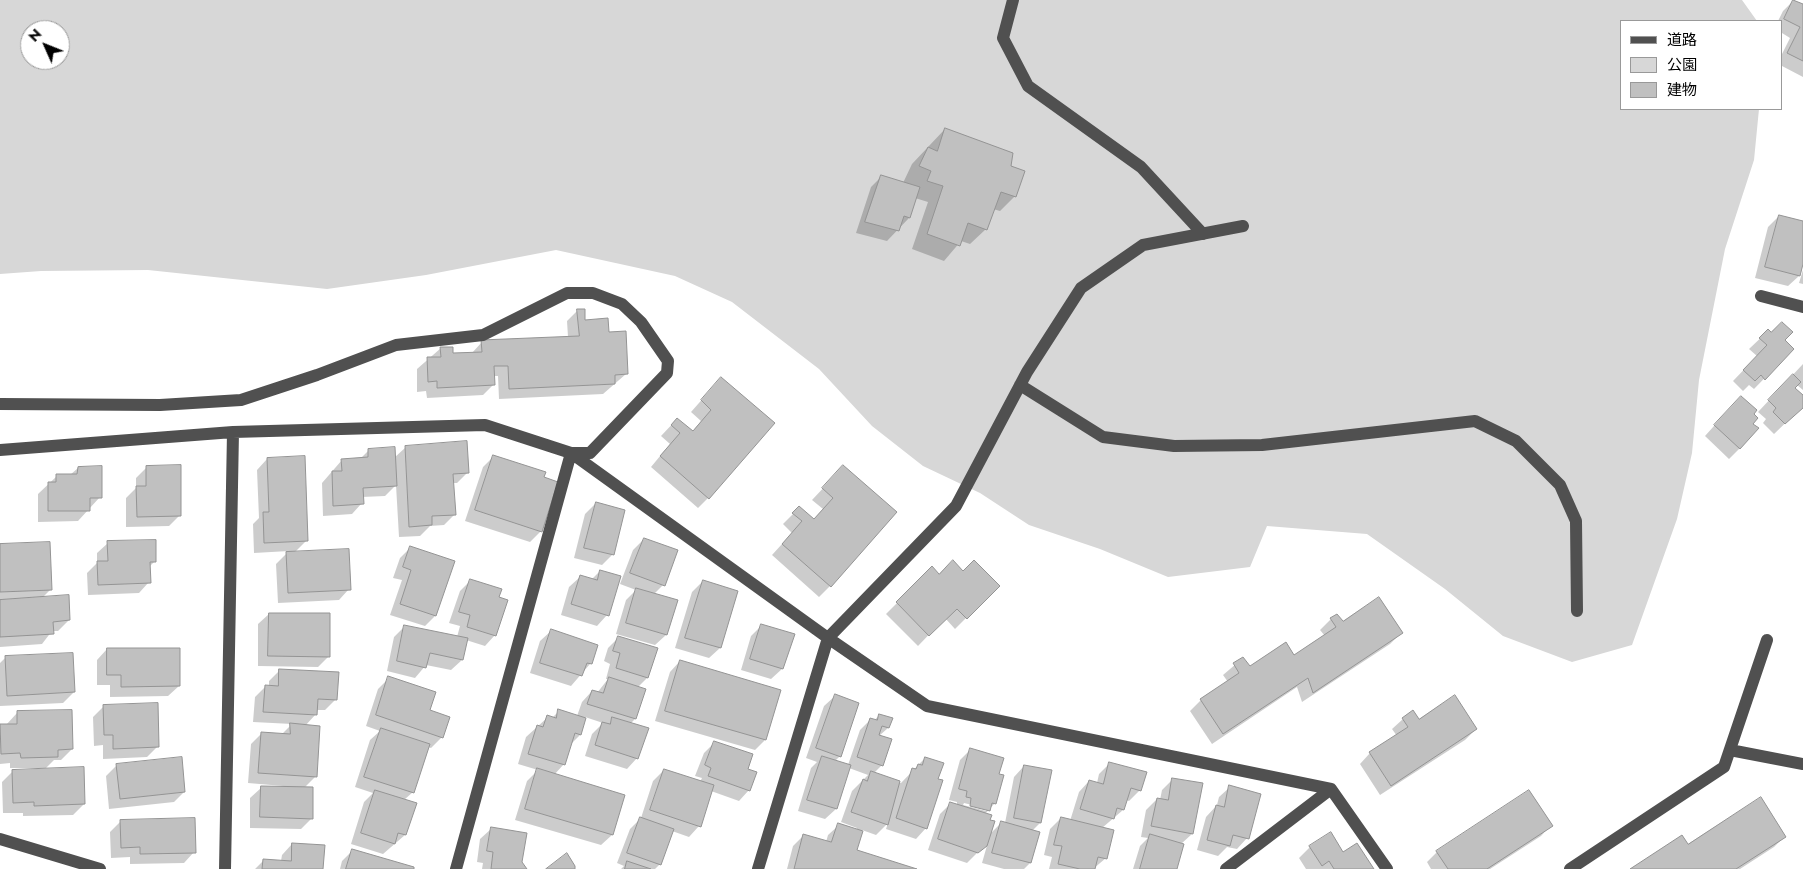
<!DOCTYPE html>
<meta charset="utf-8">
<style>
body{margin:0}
#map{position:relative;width:1803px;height:869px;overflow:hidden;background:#fff;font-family:Jost,"Noto Sans JP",sans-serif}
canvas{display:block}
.legend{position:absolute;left:1620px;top:20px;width:162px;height:90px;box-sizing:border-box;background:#fff;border:1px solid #999;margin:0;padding:6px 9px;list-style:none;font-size:15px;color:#000}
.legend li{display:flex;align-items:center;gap:10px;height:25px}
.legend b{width:25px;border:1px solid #999}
.north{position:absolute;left:20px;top:20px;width:50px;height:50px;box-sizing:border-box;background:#fff;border:1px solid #999;border-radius:50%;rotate:314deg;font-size:14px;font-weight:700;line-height:20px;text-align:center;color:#000}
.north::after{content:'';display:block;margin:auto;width:18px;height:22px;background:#000;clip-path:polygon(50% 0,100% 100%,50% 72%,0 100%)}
</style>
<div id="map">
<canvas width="1803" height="869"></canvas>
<ul class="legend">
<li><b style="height:6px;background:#505050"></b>道路</li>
<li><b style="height:14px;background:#d7d7d7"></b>公園</li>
<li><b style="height:14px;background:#c0c0c0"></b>建物</li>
</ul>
<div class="north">N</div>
</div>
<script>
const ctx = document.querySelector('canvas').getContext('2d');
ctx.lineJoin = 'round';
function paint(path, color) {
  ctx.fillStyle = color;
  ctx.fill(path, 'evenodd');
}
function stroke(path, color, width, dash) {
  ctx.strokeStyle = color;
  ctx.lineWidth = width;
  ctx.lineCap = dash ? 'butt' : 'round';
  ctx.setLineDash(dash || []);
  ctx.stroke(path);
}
paint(new Path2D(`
 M0 0H1742L1757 21H1622V109H1759L1754 160 1725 249 1699 380 1692 453 1677 519 1632 645 1572 662 1503 636 1445 589 1367 534 1267 526 1250 567 1168 577 1100 549 1029 525 980 493 923 466 872 426 819 369 732 302 675 276 556 250 426 275 327 289 148 270 41 271 0 274ZM30 30H60V60H30Z`), '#d7d7d7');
paint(new Path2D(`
 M1793 1 1803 6V77L1782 66V54L1790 38 1782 33V21H1778L1783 11Z
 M945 129 1010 167 1015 196 1000 211 993 209 986 229 970 244 961 241 944 261 912 249 928 202 915 198 909 218 887 241 856 233 871 187 882 176 903 183 912 164Z
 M1779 216 1803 223V259L1799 276 1788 286 1755 278 1768 227Z
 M1803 270V284L1799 283Z
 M578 310 584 321 608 333 626 374 603 394 499 399 498 376H494V384L483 395 427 398 426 391 417 392V369L441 348 452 355 471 354 482 342 568 337 567 321Z
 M1768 331 1793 349 1754 389 1749 385 1743 391 1733 381 1757 356 1749 349Z
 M1803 364V390L1797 385 1794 388 1803 397V406L1774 434 1763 423 1766 419 1758 412Z
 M721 378 708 498 698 508 651 467 670 444 661 436 677 419 692 432 701 421 691 412Z
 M1730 408 1752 414 1751 424 1740 448 1729 459 1705 436Z
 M406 447 468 472 457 483H453L455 514 444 525 430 526 420 536 399 537 396 485 385 496 362 497V503L352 514 323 516 322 483 342 460 360 459 369 450 394 458Z
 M494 456 541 531 530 542 465 521 483 467Z
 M267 459 307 540 294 553 349 589 339 600 278 603 276 564 289 551 254 553 253 524 259 518 257 470Z
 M147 467 180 515 169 526 126 527V498L136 488V478Z
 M843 467 830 586 819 597 772 555 792 533 783 524 799 508 813 520 823 509 812 500Z
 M78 468 100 497 78 521 38 522V494L57 476 70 475Z
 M596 503 624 511 612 555 602 565 574 558 585 514Z
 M644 539 663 585 654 594 676 601 666 635 655 645 616 634 626 600 636 590 620 584 633 550Z
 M108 543 155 561 149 567V582L139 593 88 595 87 573 97 563V553Z
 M0 545 51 589 41 599 69 620 58 631H52L42 644 0 647Z
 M410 548 435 616 425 626 390 615 402 580 393 578 400 558Z
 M932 568 939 576 963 572 998 586 955 629 945 618 918 646 886 614Z
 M600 571 607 615 597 626 561 615 569 587 580 577 591 580Z
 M471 580 498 598 495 635 485 646 466 640 462 660 451 670 426 665 415 678 387 671 394 637 405 626 457 637 460 626 449 623 460 591Z
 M703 581 720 648 709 658 675 648 692 592Z
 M269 614 329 656 318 667 258 666V624Z
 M1331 619 1343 623 1401 633 1390 644 1302 702 1297 687 1212 744 1190 711 1201 700 1228 682 1223 675 1243 658 1249 668 1294 657 1325 636 1320 630Z
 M762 625 782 669 771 679 741 670 751 636Z
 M551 631 597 646 590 664 571 686 530 673 540 641Z
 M619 637 647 678 637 688 635 719 630 724 637 758 627 769 585 756 592 734 603 723 585 717 580 735 571 744 564 764 554 775 623 796 612 835 601 845 515 820 527 781 538 770 518 764 526 737 548 717 552 718 559 711 577 716 582 702 592 691 597 693 608 679H606L610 664 604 661 608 648Z
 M107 649 179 686 168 696 110 697V685H97V660Z
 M6 657 74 692 63 703 0 706V663Z
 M680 661 765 740 755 750 655 721 670 672Z
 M280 670 336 699 325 710H316V714L305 726 315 777 304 788 312 818 301 829 250 828V798L261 788H283V786L248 783 251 744 262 733 281 735 292 724 253 722 255 697 266 686 269 687V681Z
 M389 678 428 711 442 737 431 748 428 747 413 792 404 800 405 835 383 854 351 844 364 802 373 793 355 787 370 740 380 731 366 726 378 689Z
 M835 696 840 756 835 761 848 765 860 730 871 719 874 721 879 715 891 719 888 728 879 736 882 765 874 773 901 783 925 758 937 780 926 828 916 839 886 829 888 823 876 835 862 830 856 851 913 869H787L793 846 804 835 826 842 828 835 839 825 856 830 857 828 841 822 852 791 868 775 849 768 836 809 825 819 798 811 811 768 817 762 806 758 824 706Z
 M104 706 158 746 147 757 103 759V745L94 746 93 717Z
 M17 713 72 749 61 760H54L46 768H10V763L0 764V726L6 725Z
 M1403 719 1476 729 1465 740 1380 795 1360 764 1370 753 1397 736 1392 729Z
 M715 742 747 770 749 790 739 801 711 791 699 826 689 837 672 831 660 864 655 869H621L624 866 617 863 630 829 641 818 653 781 664 770 700 782 702 778 695 776 704 753Z
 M970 750 998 775 995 803 985 814 989 835 1002 822 1005 823 1014 777 1024 766 1050 771 1040 823 1032 831 1030 863 1024 869H1004L982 863 988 842 967 863 928 850 940 814 951 803 957 805V802L949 800 960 760ZM964 803 988 809 986 811 963 805Z
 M1110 763 1140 790 1129 801 1126 800 1123 810 1102 828 1106 858 1093 869H1049L1052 857 1044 855 1050 829 1061 818 1070 821 1079 792 1089 781 1097 783 1099 774Z
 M117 765 184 792 174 802 109 809 106 776Z
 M13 771 84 804 73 815 23 816V813H3L2 782Z
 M1173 779 1192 834 1181 844 1175 869H1133L1140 846 1148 838 1141 837 1146 810 1157 799 1160 800 1162 790Z
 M1230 787 1247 838 1237 849 1227 847 1218 856 1197 850 1206 817 1217 805 1219 797Z
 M120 822 194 852 184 863 130 864V857L111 858 110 832Z
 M1551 825 1541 836 1490 869H1431L1427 862 1437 852Z
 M491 829 521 862 525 869H482L483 863 477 862 480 839Z
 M1330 834 1343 854 1372 869H1306L1299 858 1310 847Z
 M1785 836 1774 847 1740 869H1633Z
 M292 844 322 869H255L264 860 281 861 282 855Z
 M353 850 413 869H340L342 861Z`), '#0003');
const building = new Path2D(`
 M1793 0 1803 4V61L1787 53 1800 27 1784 19Z
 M945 128 1013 153 1011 166 1025 171 1016 197 1001 192 987 230 968 223 960 246 927 234 943 186 927 181 931 171 919 166 928 147 937 151Z
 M881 175 920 187 910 218 904 216 899 231 865 222Z
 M1779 215 1803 221V264L1800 276 1765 267Z
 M577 309H585V320L608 318 609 332 626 331 628 374 615 375V384L509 389 508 366H494L495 385 437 388V381L428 382 427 357H441L440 347H453V353L482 352 481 340 579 336Z
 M1782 322 1793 332 1785 340 1794 349 1765 380 1761 375 1755 381 1743 370 1767 345 1759 338 1768 329 1771 332Z
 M1793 374 1801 382 1795 388 1803 395V408L1785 424 1773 412 1776 408 1768 400Z
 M721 377 775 423 709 499 660 456 680 433 671 425 677 418 693 431 711 410 701 400Z
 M1741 396 1757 410 1754 414 1758 418 1753 424 1759 428 1740 449 1714 425Z
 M467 441 469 473 453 474 456 515 432 516V525L409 527 405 446Z
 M395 447 397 486 363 488 364 504 333 506 332 471H342L341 459 368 457V449Z
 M493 455 546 472 544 477 558 482 542 532 475 510Z
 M305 456 308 541 264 543 263 512H269L267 458Z
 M181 465V516L137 517 136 486H146V466Z
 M843 465 897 512 831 587 782 544 802 521 792 513 799 506 814 519 833 498 822 488Z
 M102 466V498H90V511H48V482H56V474H77L78 467Z
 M596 502 625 510 614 555 584 548Z
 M644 538 678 550 665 586 630 573Z
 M156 540V562H150L151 583 98 585 97 561H108L107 541Z
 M50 542 52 590 0 592V544Z
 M410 546 455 561 436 616 400 604 411 570 403 567Z
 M349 549 351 590 288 593 286 552Z
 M953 560 963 571 974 560 1000 586 967 619 957 609 929 636 896 602 932 566 939 574Z
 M600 570 621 576 609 616 571 604 580 575 597 580Z
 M470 579 502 589 499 597 508 600 496 636 467 627 470 615 459 612Z
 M703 580 738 591 721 648 685 638Z
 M636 588 678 600 667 635 626 623Z
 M69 595 70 620 53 622 54 634 0 637V600Z
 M1379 597 1403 633 1313 693 1308 678 1223 734 1200 699 1239 673 1233 663 1243 657 1250 666 1286 642 1294 655 1336 627 1330 618 1337 614 1343 621Z
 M269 613H330V657L268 656Z
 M761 624 795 634 783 669 750 659Z
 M404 625 468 638 463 660 430 653 426 668 397 661Z
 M551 629 598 645 592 664 587 663 582 676 540 663Z
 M618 636 658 648 648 678 616 668 620 653 613 651Z
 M107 648H180V686L121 687V675H107Z
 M73 653 75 692 7 696 5 656Z
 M680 660 781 690 766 740 665 711Z
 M279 669 339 672 337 700 318 699 317 715 263 712 265 685 278 686Z
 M388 676 436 692 430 710 450 717 443 738 376 715Z
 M609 677 646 689 636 719 587 704 592 690 603 693Z
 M835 694 859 703 841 757 816 748Z
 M1455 695 1477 729 1391 786 1369 752 1408 727 1402 718 1413 710 1419 719Z
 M158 703 159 747 113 749V735H104L103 705Z
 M558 709 586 718 581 735 575 733 565 765 528 754 537 725 543 727 547 715 556 718Z
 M72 710 73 749 58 750V757L21 758 20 753 1 754 0 724H17V711Z
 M879 714 893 718 889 728 882 726 879 735 892 739 883 766 857 757 870 718 877 720Z
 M612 717 649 728 638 759 595 745 602 722 610 724Z
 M290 723 320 726 317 777 258 773 261 732 290 734Z
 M381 728 430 744 414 793 364 777Z
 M714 741 753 754 748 769 757 772 750 791 708 776 711 768 705 765Z
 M970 748 1004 758 999 774 1004 775 996 804 992 803 990 811 970 806 971 798 966 797 967 791 959 789Z
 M822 756 851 765 837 809 807 800Z
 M182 757 185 792 120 799 116 764Z
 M925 757 944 763 938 779 943 780 927 829 896 818 912 768 916 769 918 764 922 765Z
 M1109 762 1147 772 1141 791 1131 788 1124 810 1117 808 1114 819 1080 809 1089 780 1103 784Z
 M1024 765 1052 770 1041 823 1014 818Z
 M84 767 85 804 34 806V802L13 803 12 770Z
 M537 768 625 795 613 835 525 809Z
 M664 769 714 785 701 827 650 810Z
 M871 771 900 781 888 825 851 812 863 779 867 781Z
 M1172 778 1203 783 1193 834 1151 826 1157 798 1168 800Z
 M1229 785 1261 794 1249 839 1233 835 1230 846 1207 840 1216 805 1224 807Z
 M261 786 313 787V819L260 817Z
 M375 790 417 803 406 835 398 833 395 844 361 833Z
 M1529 790 1553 826 1487 869H1448L1436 851Z
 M1761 797 1786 837 1736 869H1630L1682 835 1688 844Z
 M950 802 992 815 990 820 995 821 987 846 978 853 938 839Z
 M640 817 674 829 661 865 627 853Z
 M1061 817 1114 830 1107 859 1098 857 1095 869H1080L1058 864 1062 846 1054 845Z
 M195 818 196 853 140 854V847L121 848 120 820Z
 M1001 821 1040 832 1031 863 992 853Z
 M838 823 863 831 857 850 917 869H794L803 834 831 842Z
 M491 827 527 833 522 862 527 869H491L493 852 487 851Z
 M1331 832 1343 852 1357 843 1374 869H1334L1329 861 1322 866 1309 846Z
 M1150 834 1184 844 1177 869H1140Z
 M292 843 325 845 323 869H262L263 859 291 861Z
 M352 849 414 867V869H346Z
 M567 853 575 866V869H546Z
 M627 861 651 869H625Z`);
paint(building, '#c0c0c0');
stroke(building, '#949494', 1);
stroke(new Path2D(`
 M1013 0 1003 38 1028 86 1141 167 1203 234
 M1761 296 1803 307
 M1020 385 1103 437 1174 446 1262 445 1475 421 1516 441 1560 485 1576 521 1577 611
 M0 404 160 405 241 400 317 375 396 345 483 335 567 293H593L622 304 641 322 668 361 667 373 590 453H571L485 425 233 432 0 450
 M1730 750 1803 764
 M0 839 100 869
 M225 869 233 432
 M456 869 571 453 828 638 956 506 1027 372 1081 288 1143 245 1243 226
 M758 869 828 638 927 706 1331 789 1387 869
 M1226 869 1331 789
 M1570 869 1724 767 1767 640`), '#505050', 12);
</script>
